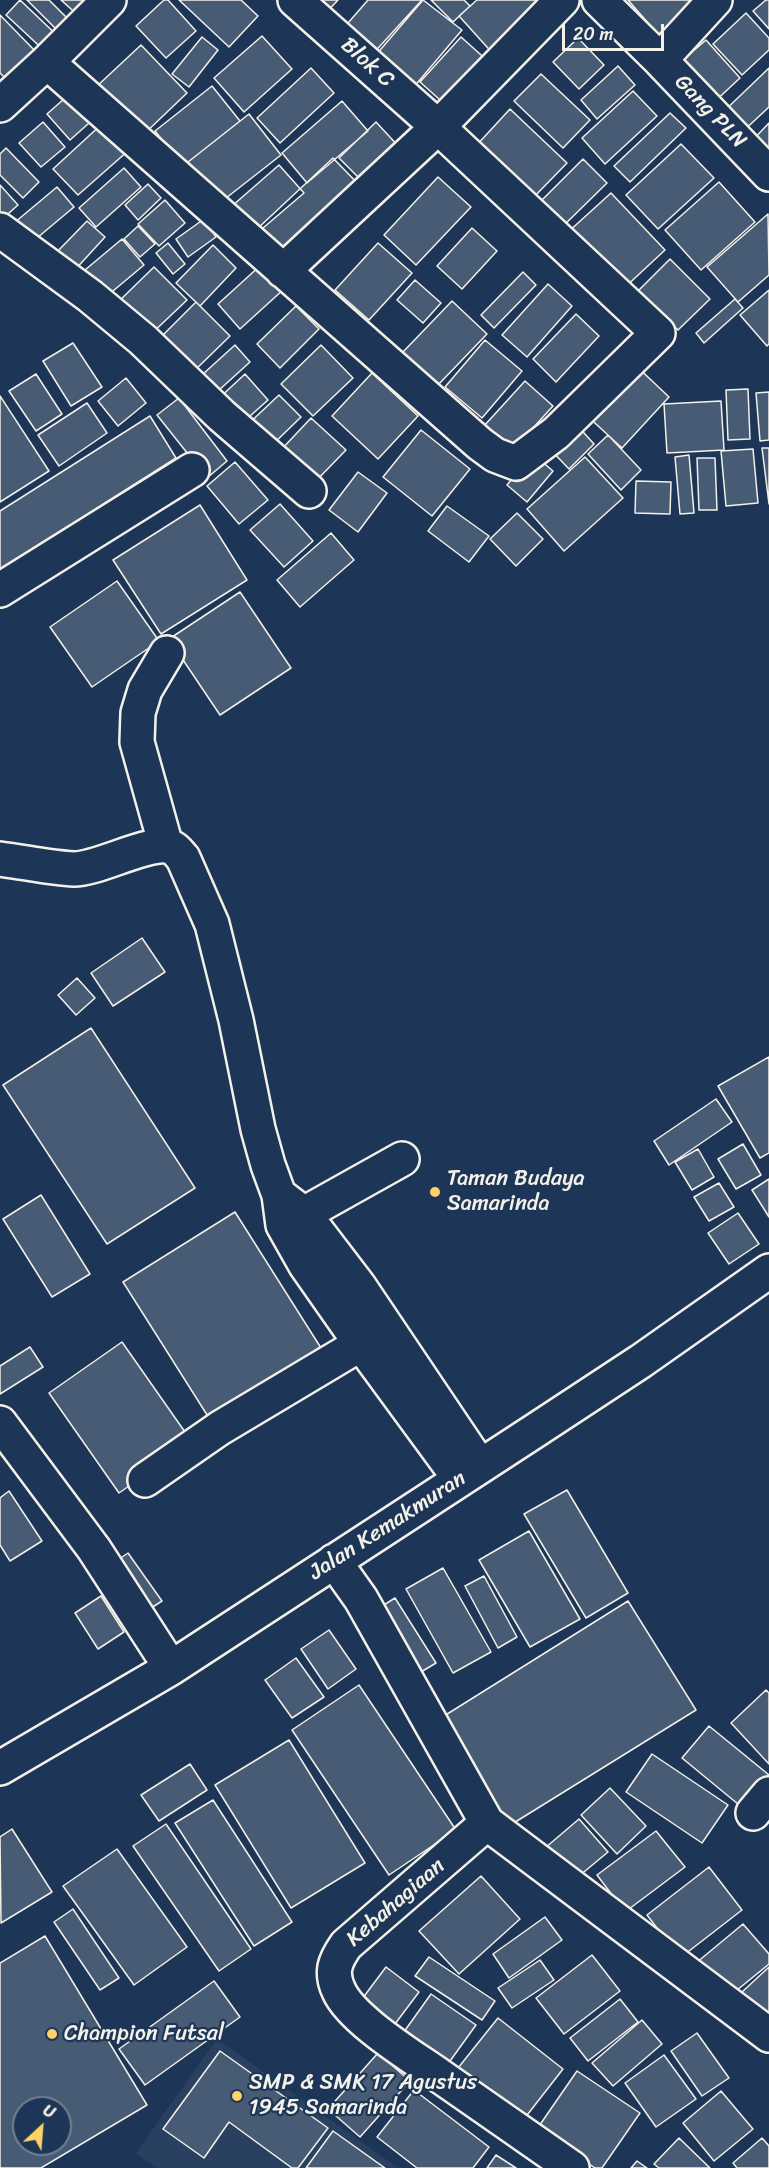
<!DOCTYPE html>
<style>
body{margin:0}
#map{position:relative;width:769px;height:2168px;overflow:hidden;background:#1d3557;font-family:Sriracha,sans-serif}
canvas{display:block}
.north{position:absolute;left:12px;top:2096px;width:60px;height:60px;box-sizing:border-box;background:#1d3557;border:2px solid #738091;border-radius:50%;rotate:26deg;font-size:16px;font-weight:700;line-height:24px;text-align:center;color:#f4f1e8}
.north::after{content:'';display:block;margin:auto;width:21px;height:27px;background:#ffd166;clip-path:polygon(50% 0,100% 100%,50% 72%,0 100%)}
.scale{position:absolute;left:562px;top:24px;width:102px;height:27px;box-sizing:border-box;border:3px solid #f4f1e8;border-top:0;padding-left:8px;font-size:18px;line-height:21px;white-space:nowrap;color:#f4f1e8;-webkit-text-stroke:4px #1d3557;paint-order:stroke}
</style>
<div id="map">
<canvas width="769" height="2168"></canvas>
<div class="north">U</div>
<div class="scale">20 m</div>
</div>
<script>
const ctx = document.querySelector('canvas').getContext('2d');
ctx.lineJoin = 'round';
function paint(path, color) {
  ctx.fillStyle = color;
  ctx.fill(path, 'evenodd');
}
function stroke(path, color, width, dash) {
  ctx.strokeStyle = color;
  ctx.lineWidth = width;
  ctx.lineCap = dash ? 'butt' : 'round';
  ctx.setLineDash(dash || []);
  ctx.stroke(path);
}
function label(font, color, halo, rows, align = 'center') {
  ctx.font = font + ' Sriracha,sans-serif';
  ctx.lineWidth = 4.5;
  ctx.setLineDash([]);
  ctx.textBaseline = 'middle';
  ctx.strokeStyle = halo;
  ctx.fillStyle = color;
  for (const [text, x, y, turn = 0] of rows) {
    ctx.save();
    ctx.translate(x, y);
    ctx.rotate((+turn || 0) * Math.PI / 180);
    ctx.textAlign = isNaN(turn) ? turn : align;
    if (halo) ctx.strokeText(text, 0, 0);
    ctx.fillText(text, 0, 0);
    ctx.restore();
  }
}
paint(new Path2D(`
 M217 2039 398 2168H157L136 2153Z`), '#2a4060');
const building = new Path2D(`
 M20 0 63 41 50 56 6 15Z
 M27 0H49L78 29 67 40Z
 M61 0H96L80 17Z
 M164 0H168L196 31 166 58 136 26Z
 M179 0H241L258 16 229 47Z
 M299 0H338L320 19Z
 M368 0H422L370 57 341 31Z
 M423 0 462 30 413 88 375 56Z
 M431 0H464L470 6 453 22Z
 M477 0H544L496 57 459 16Z
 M628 0H704L662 39Z
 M766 0H769V29L753 11Z
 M746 13 769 38V50L742 75 713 44Z
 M0 15 39 55 10 83 0 73Z
 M262 36 292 69 244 112 214 78Z
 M202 37 218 50 189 87 172 74Z
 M461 37 490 63 449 108 420 82Z
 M578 38 604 65 579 89 553 62Z
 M706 40 740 78 711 105 676 66Z
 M141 45 187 93 142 136 96 87Z
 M618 66 635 85 597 119 581 100Z
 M311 68 334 93 280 143 257 118Z
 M769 68V107L738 136 719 116Z
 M541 74 590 120 563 148 514 101Z
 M212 86 240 121 183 166 155 131Z
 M74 90 97 116 70 140 47 114Z
 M633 91 657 116 605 164 582 138Z
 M342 101 368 131 307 183 282 153Z
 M510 109 567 163 530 201 474 148Z
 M670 113 686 128 630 182 614 166Z
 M249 114 281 155 221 202 188 162Z
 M43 122 65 147 41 167 19 143Z
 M104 122 129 150 78 195 53 169Z
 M376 122 401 149 365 184 339 158Z
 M769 123V168L747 146Z
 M681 144 714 178 658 229 626 195Z
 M6 148 39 182 23 198 0 175V154Z
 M333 158 363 189 286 261 256 230Z
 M583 159 607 183 555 234 532 210Z
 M279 165 304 193 256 234 232 206Z
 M124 168 141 187 96 227 79 208Z
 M438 177 471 207 416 265 384 235Z
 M719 182 755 222 701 270 665 230Z
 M148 184 161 198 138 220 125 205Z
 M0 185 18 205 0 221Z
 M57 187 74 207 31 243 14 223Z
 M611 193 665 250 621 291 567 233Z
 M165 200 185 223 159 246 138 224Z
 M768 214 769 275 738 302 707 267Z
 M204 219 216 237 188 257 176 239Z
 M87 221 105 237 73 272 54 255Z
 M138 226 155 244 140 257 124 239Z
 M472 228 497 251 462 289 437 266Z
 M122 239 144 265 101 301 79 275Z
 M168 243 185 264 173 274 156 253Z
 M378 243 412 273 369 320 335 290Z
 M213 245 236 268 200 306 176 283Z
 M670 259 710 299 678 330 638 291Z
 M262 264 284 289 240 329 218 304Z
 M154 267 187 300 148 337 116 304Z
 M523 272 536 285 494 328 481 315Z
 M415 280 441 303 423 323 397 300Z
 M548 284 572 306 527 357 502 335Z
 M769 290V344L767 346 740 315Z
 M735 299 743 308 704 343 696 333Z
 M452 301 487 334 437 386 402 353Z
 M196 302 230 336 191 374 158 340Z
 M296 306 319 329 280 368 257 344Z
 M576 314 599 336 556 382 533 359Z
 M485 340 522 371 482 418 445 387Z
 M73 343 102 387 71 406 43 361Z
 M235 345 250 362 218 391 203 374Z
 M321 345 353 378 313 416 281 384Z
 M631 361 669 397 622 448 583 412Z
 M372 373 418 416 378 459 332 416Z
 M36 374 62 414 36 431 9 391Z
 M245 374 268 400 240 425 217 400Z
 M126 378 146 403 118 426 98 401Z
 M525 381 553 406 511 452 483 427Z
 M748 389 750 439 728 440 726 390Z
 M769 392V440L760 441 756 393Z
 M279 395 301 417 266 451 244 428Z
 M0 396 49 471 0 502Z
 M179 398 227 461 207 478 157 415Z
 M721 401 724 450 667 453 664 404Z
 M87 403 107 433 59 466 38 435Z
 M150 416 176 458 0 570V511Z
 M311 418 346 450 313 484 279 452Z
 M575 423 594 444 569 469 549 448Z
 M421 430 470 469 432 516 383 477Z
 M608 435 641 470 621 490 588 454Z
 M762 448H769V504Z
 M753 449 758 503 726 506 721 451Z
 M533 454 553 471 527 502 507 485Z
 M689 455 694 513 680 514 675 457Z
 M585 457 623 498 564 551 527 509Z
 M697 458H715L717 510H699Z
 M235 462 268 500 239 524 207 486Z
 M358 472 387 493 358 532 329 510Z
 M636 481 671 482 670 514 635 513Z
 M280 504 313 541 284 567 250 530Z
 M200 505 247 580 161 634 113 560Z
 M447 506 489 536 469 562 428 531Z
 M517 513 543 539 516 566 490 539Z
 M331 533 354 560 300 607 277 580Z
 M117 581 159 641 92 687 50 627Z
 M240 592 291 668 220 715 169 639Z
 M142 938 165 972 113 1006 91 973Z
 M77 978 95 998 76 1015 58 995Z
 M91 1028 195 1188 107 1244 3 1085Z
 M769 1057V1153L760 1158 718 1086Z
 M716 1099 732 1122 669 1165 654 1141Z
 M743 1144 761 1175 736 1189 718 1159Z
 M698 1149 714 1177 692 1190 675 1162Z
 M769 1179V1217L752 1190Z
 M719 1183 734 1207 709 1221 694 1197Z
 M41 1195 90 1274 52 1297 3 1219Z
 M235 1212 321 1348 209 1418 123 1282Z
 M738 1213 759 1244 729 1264 708 1233Z
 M122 1342 192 1442 119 1493 49 1393Z
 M30 1347 43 1367 0 1394V1366Z
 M567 1490 628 1593 586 1618 524 1514Z
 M9 1491 42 1541 10 1561 0 1545V1498Z
 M529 1531 580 1619 530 1647 479 1560Z
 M128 1553 162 1601 142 1614 109 1566Z
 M443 1568 491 1652 453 1673 406 1589Z
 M484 1576 517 1637 498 1648 465 1586Z
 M101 1596 124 1632 98 1649 75 1613Z
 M395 1598 436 1663 411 1678 371 1613Z
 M628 1601 696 1710 504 1829 436 1721Z
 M329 1630 356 1669 328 1689 301 1649Z
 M296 1658 324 1697 292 1718 265 1680Z
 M359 1685 456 1830 389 1875 292 1730Z
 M766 1690 769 1693V1764L731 1723Z
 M709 1726 769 1775V1779L744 1809 682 1758Z
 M289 1740 365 1863 291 1908 215 1785Z
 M652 1754 728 1805 702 1843 626 1792Z
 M190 1764 207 1790 159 1821 141 1795Z
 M610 1788 646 1826 617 1854 581 1815Z
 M213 1800 292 1922 254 1946 175 1823Z
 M579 1819 608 1852 573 1881 545 1848Z
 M166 1824 251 1949 219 1971 133 1846Z
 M12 1829 52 1892 1 1923 0 1837Z
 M656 1831 685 1867 625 1912 597 1875Z
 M117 1849 187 1947 134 1985 63 1886Z
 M709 1867 742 1910 680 1958 647 1915Z
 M481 1876 520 1919 459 1974 419 1931Z
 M73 1909 119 1978 100 1990 54 1922Z
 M545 1917 562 1940 509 1978 493 1954Z
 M743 1924 769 1954V1964L726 1999 696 1963Z
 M45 1936 147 2105 41 2168H0V1963ZM24 2108H60V2144H24Z
 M592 1955 620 1991 564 2034 536 1998Z
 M429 1957 495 2001 482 2020 415 1976Z
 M540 1960 554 1980 512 2008 498 1988Z
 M386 1967 419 1992 389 2032 356 2007Z
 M769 1967V2021L742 1992Z
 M214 1981 240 2017 145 2085 119 2049Z
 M431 1994 476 2025 445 2068 401 2036Z
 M620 1999 638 2022 588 2061 570 2038Z
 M498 2018 563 2069 524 2119 458 2068Z
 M642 2020 662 2044 613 2086 592 2063Z
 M697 2033 729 2078 702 2096 671 2051Z
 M220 2051 328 2128 298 2168H292L229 2122 204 2158 163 2129Z
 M378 2053 410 2081 360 2137 328 2109Z
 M664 2055 696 2099 656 2127 625 2083Z
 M577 2071 640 2113 602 2168H595L537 2129Z
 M414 2090 489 2147 473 2168H417L377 2137Z
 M721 2091 753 2129 714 2161 683 2123Z
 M333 2131 385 2168H306Z
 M679 2138 710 2168H659L654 2164Z
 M762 2138 769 2146V2168H737L733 2163Z
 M496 2155 516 2168H487Z
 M637 2161 647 2168H631Z`);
paint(building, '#485b74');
stroke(building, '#f4f1e8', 1.5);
const minor = new Path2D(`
 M599 0 660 60 769 174
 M660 60 715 0
 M47 62 480 444 495 455 516 463 556 433 658 333 438 127 295 0
 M0 105 47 62 109 0
 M0 230 90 296 143 340 222 416 309 491
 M283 271 438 127 562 0
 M0 590 192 470
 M166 846 137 742 138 713 145 690 167 653
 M0 859C24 862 50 868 74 869 100 869 153 838 173 848 177 850 180 855 183 858L212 924 236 1020 258 1129 268 1165 279 1195 283 1225 305 1264 361 1344 460 1479
 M279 1195 304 1214 359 1286 480 1466
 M284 1225 402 1159
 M0 1423 94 1549 171 1668
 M145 1480 220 1428 379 1333
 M334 1561 361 1599 487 1823 769 2035
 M0 1768 171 1668 536 1430 641 1361 769 1271
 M753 1813 769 1794
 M487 1823 346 1945C335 1961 330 1972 339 1991 352 2020 413 2057 440 2076 484 2107 528 2137 572 2168`);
stroke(minor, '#f4f1e8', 38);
stroke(minor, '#1d3557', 33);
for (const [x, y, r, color] of [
 [435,1192,6,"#ffd166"],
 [52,2034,6,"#ffd166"],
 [237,2096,6,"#ffd166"]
]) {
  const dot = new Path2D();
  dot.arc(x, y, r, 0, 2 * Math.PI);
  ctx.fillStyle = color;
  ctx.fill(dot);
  stroke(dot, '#1d3557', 2);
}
label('22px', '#f4f1e8', '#1d3557', [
 ["Blok C",367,63,42],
 ["Gang PLN",710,112,46],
 ["Jalan Kemakmuran",388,1526,-33],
 ["Kebahagiaan",396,1903,-41]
]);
label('22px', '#f4f1e8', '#1d3557', [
 ["Taman Budaya",447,1179],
 ["Samarinda",447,1204],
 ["Champion Futsal",64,2034],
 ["SMP & SMK 17 Agustus",249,2083],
 ["1945 Samarinda",249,2108]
], 'left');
</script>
